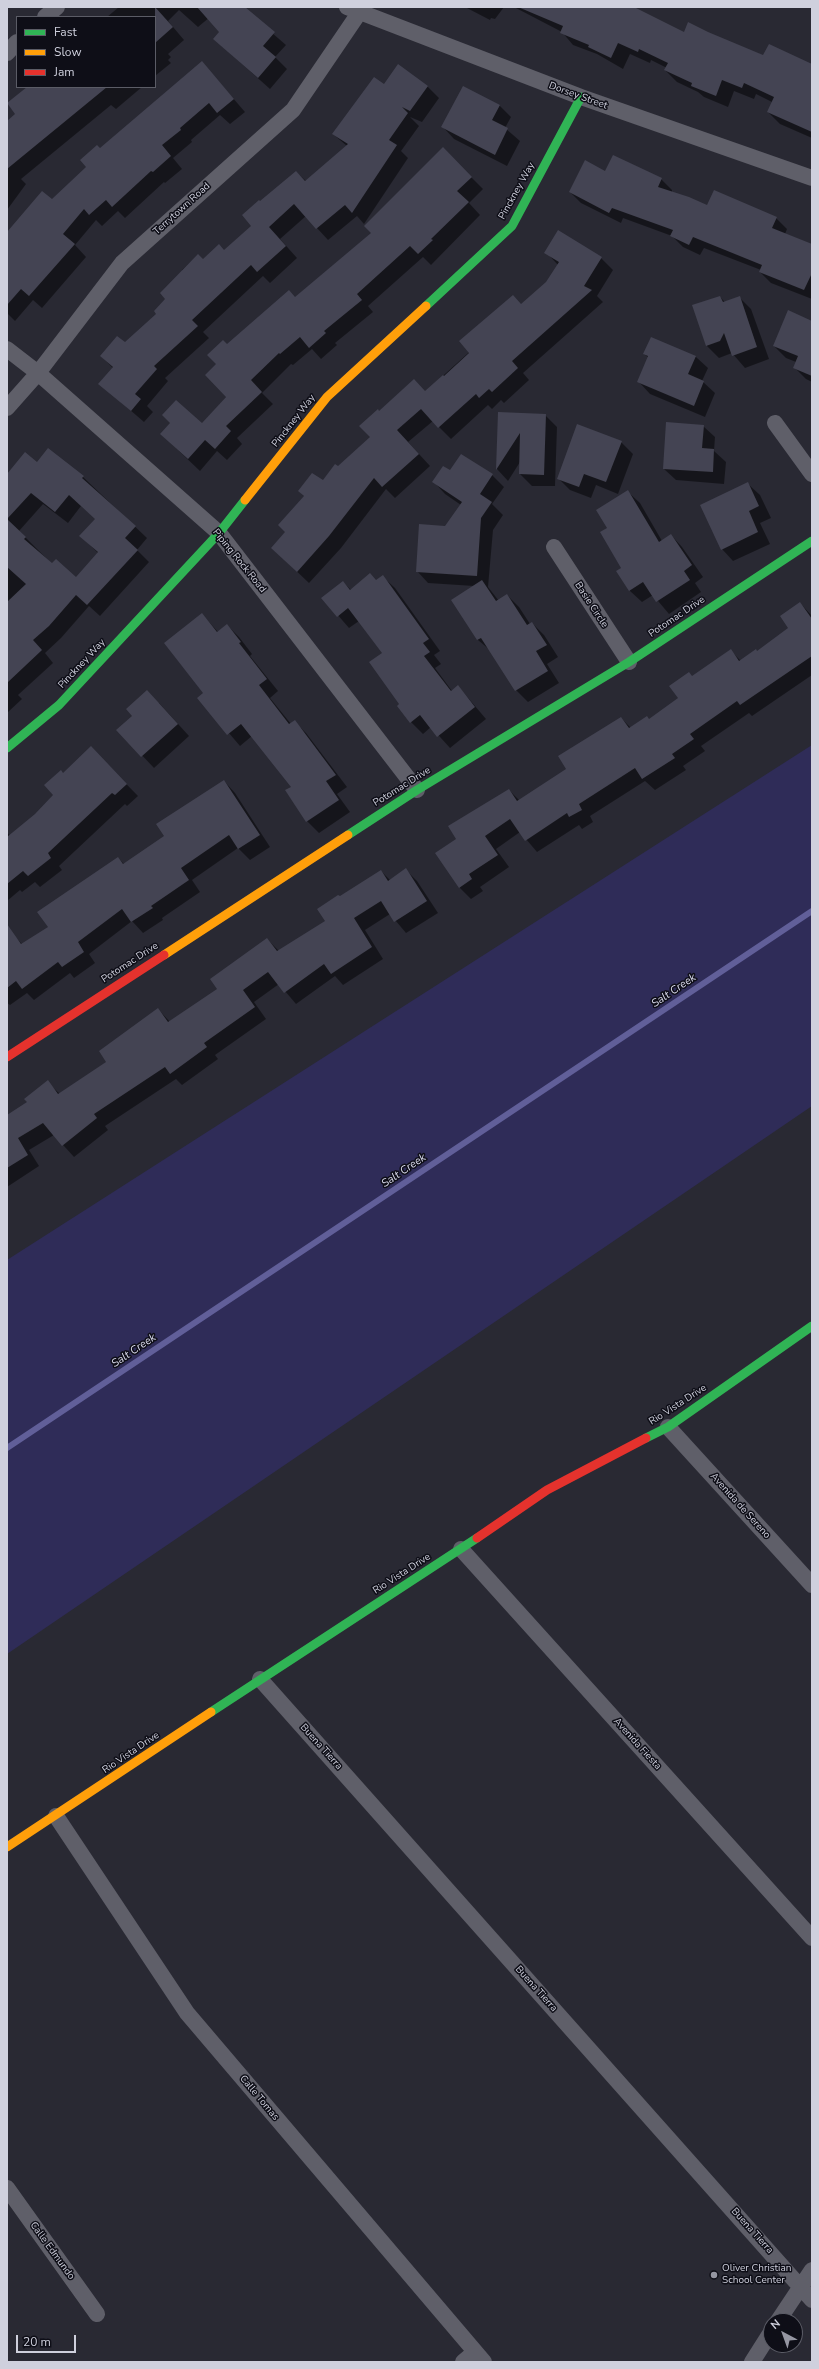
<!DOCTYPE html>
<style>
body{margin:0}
#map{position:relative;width:819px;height:2369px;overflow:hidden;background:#292933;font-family:"Nunito Sans",sans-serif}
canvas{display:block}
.frame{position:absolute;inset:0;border:8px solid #cfd0dd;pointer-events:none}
.legend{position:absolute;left:16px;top:16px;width:140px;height:72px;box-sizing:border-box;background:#0e0e17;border:1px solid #5b5c66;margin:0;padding:5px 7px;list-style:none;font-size:12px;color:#cfd0dd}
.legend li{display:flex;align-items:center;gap:8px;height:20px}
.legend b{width:20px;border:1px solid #5b5c66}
.north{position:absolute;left:763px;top:2313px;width:40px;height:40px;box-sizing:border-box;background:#0e0e17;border:1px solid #5b5c66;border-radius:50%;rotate:319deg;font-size:11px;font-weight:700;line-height:16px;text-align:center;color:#cfd0dd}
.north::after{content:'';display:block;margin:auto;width:14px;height:18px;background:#9596a2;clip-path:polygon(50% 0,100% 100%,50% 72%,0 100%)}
.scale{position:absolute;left:16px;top:2335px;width:60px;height:18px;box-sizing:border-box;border:2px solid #cfd0dd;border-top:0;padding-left:5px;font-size:12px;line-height:14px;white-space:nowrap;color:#cfd0dd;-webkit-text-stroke:3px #0e0e17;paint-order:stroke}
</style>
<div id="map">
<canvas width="819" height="2369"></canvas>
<div class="frame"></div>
<ul class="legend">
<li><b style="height:5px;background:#30b455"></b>Fast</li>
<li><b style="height:5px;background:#ff9f0a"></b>Slow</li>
<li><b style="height:5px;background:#e5322d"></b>Jam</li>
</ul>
<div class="north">N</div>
<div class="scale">20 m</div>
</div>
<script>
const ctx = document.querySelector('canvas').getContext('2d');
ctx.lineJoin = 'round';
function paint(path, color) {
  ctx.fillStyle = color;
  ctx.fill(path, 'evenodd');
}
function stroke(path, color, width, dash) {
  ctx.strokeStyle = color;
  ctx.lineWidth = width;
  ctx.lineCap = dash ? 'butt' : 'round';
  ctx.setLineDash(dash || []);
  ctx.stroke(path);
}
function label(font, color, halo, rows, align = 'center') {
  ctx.font = font + ' "Nunito Sans",sans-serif';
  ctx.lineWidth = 3;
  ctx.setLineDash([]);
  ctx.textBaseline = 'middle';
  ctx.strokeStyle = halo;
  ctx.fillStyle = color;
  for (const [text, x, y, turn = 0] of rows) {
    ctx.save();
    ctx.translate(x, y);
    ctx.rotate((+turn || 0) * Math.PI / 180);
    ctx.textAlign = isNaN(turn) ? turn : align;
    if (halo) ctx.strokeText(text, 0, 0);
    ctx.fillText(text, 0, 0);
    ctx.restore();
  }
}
paint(new Path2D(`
 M812 745V1106L7 1654V1260Z`), '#2f2c58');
paint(new Path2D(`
 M119 7H213L216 12 198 27 179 10 168 21 184 40 168 54 171 57 168 60 171 63 155 76V17H107Z
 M242 7 286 45 275 57 287 69 270 89 214 39Z
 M465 7H504L495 19 491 18 490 20Z
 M514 7H631L684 33H708L764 56 812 70V138L780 124 768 112 772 102 756 94 754 99 734 91 728 107 704 97 698 92 677 82 665 70 667 68 651 60 650 63 630 54 623 69 597 54 573 45 562 32Z
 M213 75 245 112 230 124 220 115 191 140 192 142 173 158 182 169 165 183 164 182 125 218 118 211 102 226 96 220 75 245 86 257 42 308 33 300 15 321 7 313V248L52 200 88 167 101 150Z
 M384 85 427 86 439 98 422 122 410 117 419 126 401 151 408 158 364 224 357 216 328 240 306 216 280 239 297 258 270 283 263 276 203 332 209 338 165 378 168 381 147 406 153 412 144 422 100 384 113 368 101 356 125 344 158 314 184 272 182 270 198 255 203 260 224 252 253 226 260 202 296 172 306 181 347 146 333 134Z
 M28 87H142L116 109 111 105 21 179 26 184 7 210V122L16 114 8 104Z
 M499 105 511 117 505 128 520 141 507 166 454 139 443 127Z
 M443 149 483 189 469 203 480 215 431 265 423 257 368 306 373 312 335 343 337 345 321 359 312 349 293 365 291 364 262 393 273 404 237 438 242 444 227 460 217 451 200 471 161 434 202 424 227 396 217 364 227 345 295 298 372 233Z
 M606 172 661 179 672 190V192L708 207 776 218 787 229 785 234 812 245V299L771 283 760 272 761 270 704 248 700 255 683 247 672 236 623 218 621 223 581 203 570 192Z
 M558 232 601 258 613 270 597 296 603 302 523 373 529 380 504 403 501 400 492 409 488 405 451 439 433 421 408 442 430 466 395 498 386 489 341 548 309 583 272 548 286 532 305 497 299 491 323 482 371 437 379 412 425 392 547 282 558 265 546 252Z
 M720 297 725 302 739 297 751 309 769 359 745 368 732 353 719 358 707 346 693 306Z
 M812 322V382L806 379 794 367 796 362 786 358 774 346Z
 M651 338 696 357 708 368 702 381 715 393 705 417 650 394 639 382 649 358 644 354Z
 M499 413 545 415 557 427 555 486H532L520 474V462L508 481 497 469Z
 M703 426 715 437 714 451 726 462 724 484 676 480 664 469Z
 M621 442 633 454 618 494 596 485 591 498 570 490 558 478Z
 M38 463 83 477 147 538 137 550 149 562 100 616 89 606 61 638 45 653 53 663 18 695 22 699 7 713V480ZM43 504 68 523 81 506 96 519 81 536 98 553 76 578 52 564 19 531Z
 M450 472 492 475 504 487 492 504 503 515 493 530 488 587 499 601 507 595 519 607 530 624 532 623 544 635 558 657 547 664 559 683 528 702 516 690 491 651 478 640 452 600 474 586 428 583 417 571 461 505 445 494 434 482Z
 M748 484 760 495 771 518 760 523 770 544 733 561 722 549Z
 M628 492 640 503 662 541 671 535 682 547 703 577 695 583 701 592 669 614 653 595 642 602 630 591 617 571 622 568 609 528Z
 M383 577 395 588 440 651 434 655 441 664 435 668 452 691 458 686 486 719 450 748 431 727 423 734 411 722 400 704 384 653 359 621 349 628 323 598 343 582 351 590 377 581Z
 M800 603 812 616V675L752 716 749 713 701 746 705 751 683 766 686 770 655 790 645 781 590 816 593 822 582 829 579 825 537 852 520 832 496 849 509 867 480 887 483 891 471 899 459 887 458 839 449 826 509 790 520 801 568 770 621 718 631 728 649 720 679 699 693 677 730 650 741 661 757 652 790 629Z
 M202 614 218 632 227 625 239 637 252 654 250 656 278 691 270 698 291 724 294 721 306 733 347 787 337 794 350 812 319 833 307 821 286 791 292 787 252 736 240 746 199 698 205 693Z
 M159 703 189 736 154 768 118 730Z
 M91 748 138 796 127 806 125 804 59 866 62 870 40 887 35 882 22 892 20 890 7 901V832L10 836 36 815 55 795 63 774Z
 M224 781 235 793 270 847 250 860 238 848 192 880 200 892 162 918 163 920 143 933 132 921 89 954 95 963 74 978 70 973 34 1000 27 993 10 1005 7 1003V944L16 938 23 945 49 927 118 858 124 864 166 837Z
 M406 870 417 881 438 913 406 933 390 914 365 930 383 959 343 985 335 976 296 1004 279 984 254 1002 266 1019 215 1055 218 1059 182 1085 176 1079 105 1126 108 1130 74 1157 54 1135 29 1150 39 1166 7 1187V1117L29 1103 47 1082 60 1094 107 1062 158 1009 170 1022 218 990 267 939 279 951 327 922 340 897 381 871 390 880Z`), '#0007');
stroke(new Path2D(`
 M7 1448 812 911`), '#615f99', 6);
paint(new Path2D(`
 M155 7 173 27 155 43Z
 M197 7H245L275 32 263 46 276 57 258 78 213 39 219 32Z
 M518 7H634L684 32 688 22 708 32 763 55 769 44 812 64V132L767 112 774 97 744 83 742 88 722 80 716 96 691 86 692 83 664 70 668 63 639 49 638 52 618 43 611 58 588 47 589 45 560 33 563 26Z
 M202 61 234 99 217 113 209 103 180 128 181 130 162 145 171 156 153 172 151 171 112 207 106 200 89 215 84 209 63 234 75 244 29 296 21 289 7 305V232L42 191 52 199 86 167 80 160 97 145 100 148Z
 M398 64 428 86 410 111 402 107 408 113 389 140 397 145 352 213 345 205 316 229 294 204 269 227 286 246 257 272 251 265 192 320 198 326 154 366 157 369 135 394 141 399 131 411 98 384 113 367 100 356 117 336 125 342 156 314 154 311 165 299 160 293 198 254 203 259 219 244 224 250 251 226 242 215 259 200 260 201 296 171 305 181 348 144 332 134 374 77 384 84Z
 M463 86 500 105 492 120 508 128 495 155 441 127Z
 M27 87H107L7 169V121L15 114 7 103Z
 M443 147 472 177 457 191 469 202 431 239 433 240 418 254 410 246 357 294 362 300 324 331 326 333 309 348 300 337 280 354 279 353 251 380 262 392 226 426 231 431 215 449 205 440 188 459 160 434 170 423 162 415 176 400 202 423 226 397 205 375 216 364 207 355 223 340 227 344 289 290 295 297 371 233 364 226Z
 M613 155 662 178 658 187 689 197 707 205 714 190 777 217 772 228 812 244V273L804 290 759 272 762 265 693 237 689 245 670 236 673 230 612 208 609 213 569 192 585 160 605 171Z
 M558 230 602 257 584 286 592 290 512 361 518 368 492 392 489 389 479 398 476 394 438 428 421 409 397 430 419 454 382 487 374 478 329 536 297 572 271 548 285 532 278 525 304 496 298 491 312 473 323 480 335 464 338 466 370 437 359 426 378 409 379 411 414 379 425 391 443 375 444 376 469 353 459 341 513 295 521 304 546 282 559 262 544 253Z
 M720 296 723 302 740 296 757 347 732 356 724 333 720 341 706 346 692 305Z
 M788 310 812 321V376L793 368 798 356 773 346Z
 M651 337 696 356 688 374 704 381 694 406 637 382 648 356 643 354Z
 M498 412 546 414 544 475 519 474 520 433 496 470Z
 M666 422 704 425 702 448 714 449 713 472 663 469Z
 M577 424 622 441 606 482 584 474 579 487 557 479Z
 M48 448 84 476 82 478 136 526 125 538 138 550 87 605 76 595 49 626 33 640 42 650 7 683V602L26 584 7 567V474L25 452 37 462ZM31 493 55 512 69 495 95 519 79 536 98 552 76 577 56 559 52 563 24 539 26 537 7 519Z
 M461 454 493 474 480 494 492 502 481 518 477 576 416 572 419 524 445 526 462 502 432 482 443 466 450 470Z
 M748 482 759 506 749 511 758 532 721 550 700 505Z
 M628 490 659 542 671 534 692 565 684 571 690 580 656 602 643 582 629 591 616 571 621 568 600 532 607 528 596 510Z
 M370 573 376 580 383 575 429 639 423 643 430 652 424 656 451 691 458 685 475 707 437 737 420 715 410 723 397 706 399 704 369 662 382 653 348 608 337 617 321 598 343 581 350 590Z
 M482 580 496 601 507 594 527 625 532 622 547 645 536 651 548 671 515 691 481 638 477 640 451 600Z
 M800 602 812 619V656L740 705 737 701 690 734 694 739 672 754 675 758 642 779 635 768 579 804 582 810 569 817 567 813 525 841 510 819 485 836 498 855 469 874 472 879 459 888 435 853 456 839 448 826 509 789 517 801 566 769 558 756 621 717 629 728 647 716 649 719 678 698 669 686 689 672 692 676 731 649 739 661 756 649 757 651 788 628 780 616Z
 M202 613 217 632 227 624 241 642 239 643 267 679 259 685 289 724 295 720 336 775 326 781 339 800 306 822 285 790 291 787 241 724 227 735 197 698 203 693 164 643Z
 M147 690 178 724 141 757 116 730 132 716 126 709Z
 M91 746 127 784 115 795 112 793 48 853 51 858 28 876 23 871 7 884V837L35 814 53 795 44 785 61 770 63 773Z
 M224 780 260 835 238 849 229 835 181 868 189 880 151 906 153 908 131 922 122 909 78 942 84 952 62 967 58 962 22 989 16 981 7 988V924L21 944 48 927 37 912 118 857 123 864 164 836 156 824Z
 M406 868 427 901 394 922 381 901 354 918 372 947 331 974 324 964 284 993 268 972 243 990 255 1007 204 1043 207 1047 170 1074 165 1067 94 1114 97 1118 62 1146 43 1123 18 1138 28 1155 7 1168V1115L27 1102 24 1099 48 1080 58 1094 106 1062 99 1051 158 1008 168 1022 217 989 210 979 267 938 277 951 325 921 317 909 338 895 340 896 381 870 388 881Z`), '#444453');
stroke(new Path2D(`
 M347 7 581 97 812 178
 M45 17 57 7
 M7 53 17 42
 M7 349 38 373 219 533 417 790
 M7 408 38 373 122 263 293 110 359 13
 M775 423 812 474
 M554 547 629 662
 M668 1427 812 1585
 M461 1549 812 1938
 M260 1679 812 2300
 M56 1816 187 2013 484 2362
 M7 2188 97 2314
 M778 2321 812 2270
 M463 2362 475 2352
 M752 2362 771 2332`), '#5f5f69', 16);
stroke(new Path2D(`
 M426 306 512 226 581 97
 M7 748 59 705 219 533 245 500
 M348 835 417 790 629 662 812 541
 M646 1438 668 1427 812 1326
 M211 1712 477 1538`), '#30b455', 9);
stroke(new Path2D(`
 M245 500 327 397 426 306
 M164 955 348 835
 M7 1847 211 1712`), '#ff9f0a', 9);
stroke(new Path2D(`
 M7 1057 164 955
 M477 1538 547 1490 646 1438`), '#e5322d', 9);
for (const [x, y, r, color] of [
 [714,2275,4,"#9596a2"]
]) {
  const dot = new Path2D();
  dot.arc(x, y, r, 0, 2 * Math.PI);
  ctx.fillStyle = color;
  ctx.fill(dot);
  stroke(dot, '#0e0e17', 1.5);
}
label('10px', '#cfd0dd', '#0e0e17', [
 ["Dorsey Street",578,96,20],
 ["Pinckney Way",517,191,-61],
 ["Terrytown Road",182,209,-42],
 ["Pinckney Way",294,421,-52],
 ["Piping Rock Road",239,561,51],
 ["Basie Circle",591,605,57],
 ["Potomac Drive",677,617,-34],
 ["Pinckney Way",82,664,-47],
 ["Potomac Drive",402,787,-32],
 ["Potomac Drive",130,963,-33],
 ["Rio Vista Drive",678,1405,-33],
 ["Avenida de Sereno",740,1506,48],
 ["Rio Vista Drive",402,1574,-33],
 ["Avenida Fiesta",637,1744,48],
 ["Buena Tierra",321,1747,48],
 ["Rio Vista Drive",131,1753,-34],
 ["Buena Tierra",536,1989,48],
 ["Calle Tomas",259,2098,50],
 ["Buena Tierra",752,2231,48],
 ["Calle Edmundo",52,2251,54]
]);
label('10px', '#cfd0dd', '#0e0e17', [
 ["Oliver Christian",722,2269],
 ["School Center",722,2281]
], 'left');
label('italic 11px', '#ddddf0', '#0e0e17', [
 ["Salt Creek",674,991,-34],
 ["Salt Creek",404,1171,-34],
 ["Salt Creek",134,1351,-34]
]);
</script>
